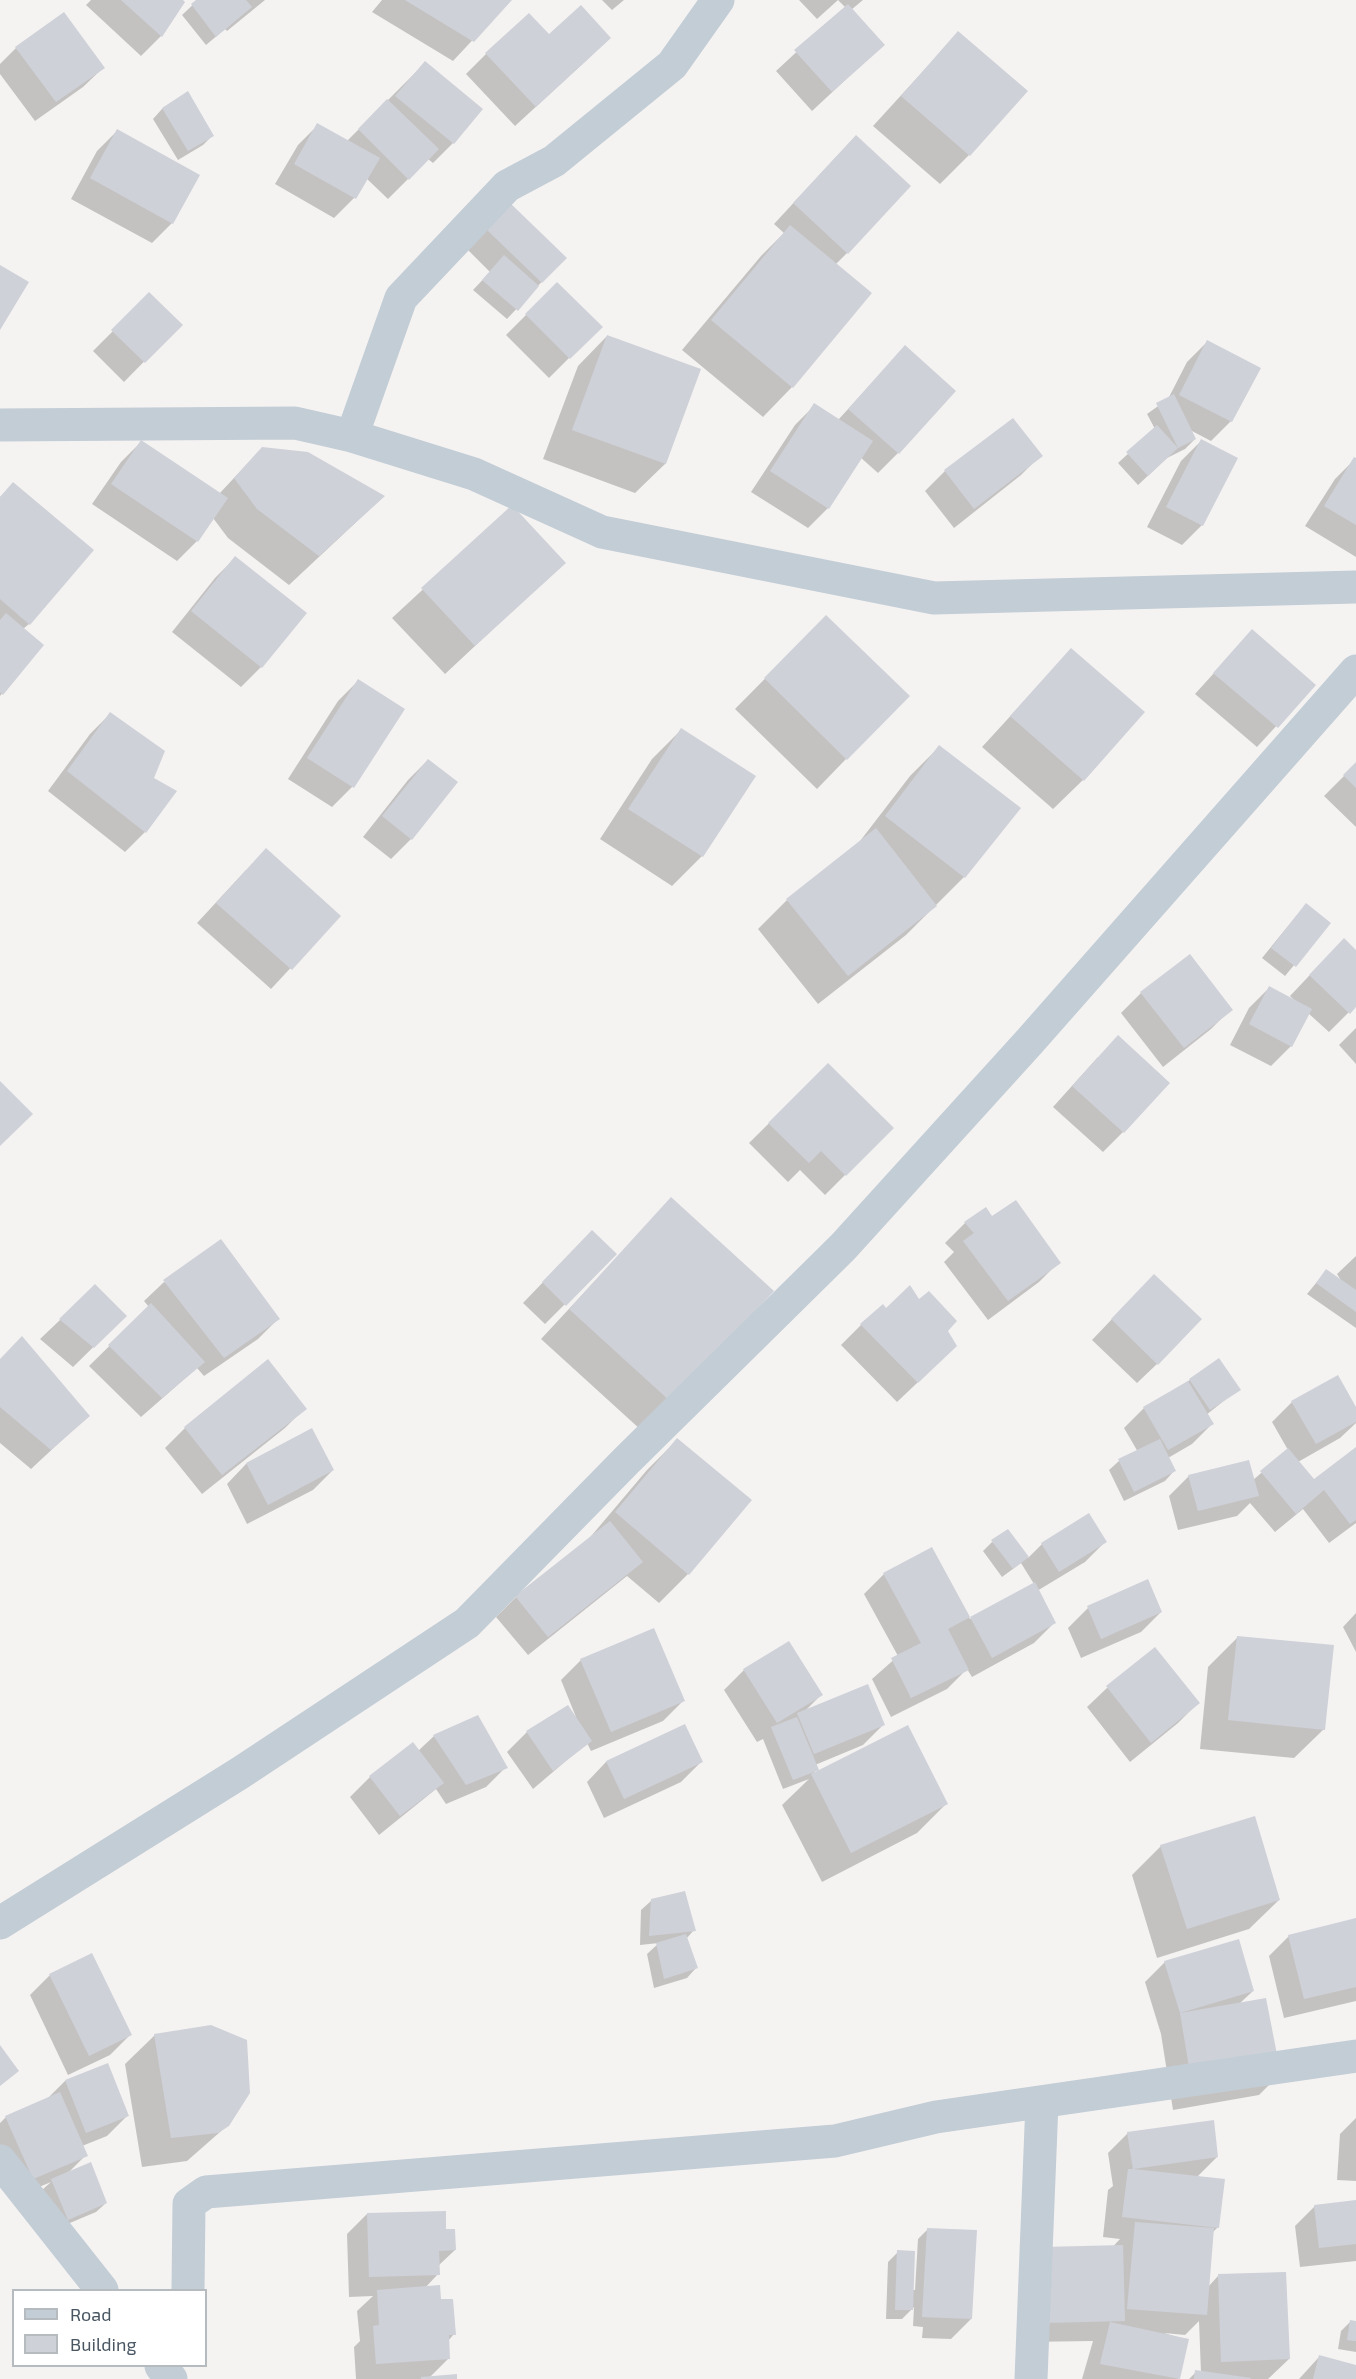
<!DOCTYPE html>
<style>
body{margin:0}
#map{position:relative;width:1356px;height:2379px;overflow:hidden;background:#f5f2f2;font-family:"Exo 2",sans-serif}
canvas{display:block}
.legend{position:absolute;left:12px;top:2289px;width:195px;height:78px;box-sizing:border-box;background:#fff;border:2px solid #b6bbc0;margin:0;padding:8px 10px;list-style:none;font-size:18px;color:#485662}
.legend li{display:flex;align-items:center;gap:12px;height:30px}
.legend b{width:30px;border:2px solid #b6bbc0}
</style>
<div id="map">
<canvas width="1356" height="2379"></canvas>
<ul class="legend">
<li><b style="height:8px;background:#c2cdd5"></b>Road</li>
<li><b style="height:16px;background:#ced1d8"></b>Building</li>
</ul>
</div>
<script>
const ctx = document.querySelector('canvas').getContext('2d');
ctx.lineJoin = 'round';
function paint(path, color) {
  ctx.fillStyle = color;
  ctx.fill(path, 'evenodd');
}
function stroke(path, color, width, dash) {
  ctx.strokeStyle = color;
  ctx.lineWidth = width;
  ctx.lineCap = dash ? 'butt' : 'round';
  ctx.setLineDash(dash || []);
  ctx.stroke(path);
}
paint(new Path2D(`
 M91 0H181L161 36 141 56 86 5Z
 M198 0H265L227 31 225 29 206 45 182 15Z
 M382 0H510L453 61 372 12Z
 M602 0H624L612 10Z
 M799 0H838L817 19Z
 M838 0H863L851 10 883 45 812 111 776 71 845 7Z
 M64 14 103 68 83 87 35 121 0 74V64L16 48Z
 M958 33 969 155 940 184 873 126Z
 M549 36 589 58 515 126 466 74 486 54Z
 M425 63 453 143 433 163 428 159 388 199 366 178 354 198 334 218 275 184 298 145 318 125 347 141Z
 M188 93 213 135 203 145 178 160 153 119 162 109Z
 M117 131 172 223 152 243 71 199 97 151Z
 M836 157 847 253 836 264 870 293 792 387 763 417 682 350 761 256 784 233 774 224Z
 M508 203 564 258 507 319 473 290 490 272 465 247Z
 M557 284 600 327 549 378 506 335Z
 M149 295 180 325 124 382 93 351Z
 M607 336 699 370 665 464 635 493 543 459 578 366Z
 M1207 342 1231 421 1211 441 1190 430 1195 439 1185 449 1167 458 1138 485 1118 463 1155 429 1147 414 1168 399 1187 362Z
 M905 347 898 453 878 473 860 457 828 508 808 528 751 492 795 425 815 405 838 420Z
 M1013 420 1041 455 1021 475 954 528 925 491 945 471Z
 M1201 441 1236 459 1202 525 1182 545 1147 527 1181 461Z
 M141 442 219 494 262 448 383 497 289 585 228 538 213 518 197 541 177 561 92 504 121 462Z
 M1355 459 1356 460V557L1305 526 1335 479Z
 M13 484 29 624 23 629 42 645 0 696V497Z
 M512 507 564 563 445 674 392 618Z
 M235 558 305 613 261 667 241 687 172 632 215 578Z
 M826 617 846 759 817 789 735 709Z
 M1252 631 1314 685 1257 747 1195 694Z
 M1071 650 1083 780 1053 809 982 747Z
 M358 681 352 787 332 807 288 779 338 701Z
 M110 714 152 779 175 792 145 832 125 852 48 791 90 734Z
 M681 730 754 777 702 856 672 886 600 839 652 759Z
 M939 747 964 877 906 935 818 1004 758 929 787 900 857 845 910 776Z
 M428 760 411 839 391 859 363 837 408 780Z
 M1356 764V827L1324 796Z
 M246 870 339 916 271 989 197 923Z
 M1297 915 1329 923 1285 976 1262 958Z
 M1356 952V1005L1329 1032 1308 1013 1291 1046 1271 1066 1230 1045 1249 1008 1269 988 1296 1002 1290 996 1324 960Z
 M1189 956 1231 1009 1211 1029 1163 1067 1121 1013 1141 993Z
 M1356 1028V1064L1339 1045Z
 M1098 1057 1123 1132 1103 1152 1053 1107Z
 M828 1065 892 1128 825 1195 800 1170 788 1182 749 1143Z
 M671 1199 772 1291 641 1430 541 1339Z
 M986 1209 992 1218 1059 1262 1039 1282 988 1320 944 1262 954 1252 945 1243 965 1223Z
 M572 1252 615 1254 545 1324 523 1303Z
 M1356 1256V1328L1307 1294 1326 1271 1342 1282 1337 1274Z
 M164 1282 278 1319 258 1339 204 1376 197 1368 141 1417 89 1366 149 1307 144 1301Z
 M1134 1296 1157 1364 1137 1383 1092 1340Z
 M919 1302 946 1331 935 1366 897 1402 841 1345 861 1325 886 1310Z
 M125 1316 73 1367 40 1339 60 1320Z
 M0 1361 88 1416 31 1469 0 1443Z
 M1190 1380 1239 1389 1206 1415 1212 1424 1192 1444 1168 1458 1174 1471 1165 1481 1124 1501 1109 1470 1119 1461 1138 1452 1124 1428 1144 1408Z
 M1292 1402 1356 1411V1423L1340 1438 1298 1462 1314 1481 1356 1449V1523L1329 1543 1303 1509 1275 1532 1250 1503 1237 1516 1178 1530 1169 1496 1189 1476 1253 1480 1288 1450 1272 1422Z
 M305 1408 285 1428 202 1494 165 1448 185 1428Z
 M311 1430 333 1470 313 1490 247 1524 227 1484 246 1464Z
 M677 1440 688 1574 659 1603 627 1576 528 1655 496 1617 516 1597 587 1541 647 1470Z
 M992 1542 1028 1558 1042 1544 1105 1542 1085 1562 1037 1591 1054 1623 1034 1643 972 1677 967 1669 947 1689 891 1717 872 1679 898 1656 864 1594 884 1574 931 1549 970 1619 1034 1584 1021 1563 1002 1577 983 1551Z
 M1147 1581 1161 1612 1141 1632 1081 1658 1068 1628 1088 1608Z
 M1356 1613V1652L1343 1627Z
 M1238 1637 1324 1729 1294 1758 1200 1749 1208 1667Z
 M1155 1649 1198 1703 1178 1723 1130 1762 1087 1707 1107 1688Z
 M581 1660 683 1701 663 1721 591 1751 587 1743 533 1789 507 1752 527 1732 568 1707 576 1717 561 1680Z
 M744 1670 821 1695 805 1711 883 1725 863 1745 815 1765 817 1769 812 1775 946 1804 917 1833 822 1882 782 1805 809 1779 783 1789 763 1739 757 1742 724 1690Z
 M477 1717 506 1767 486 1787 446 1804 436 1789 379 1835 350 1797 370 1777 418 1751 434 1736Z
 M684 1726 701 1762 681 1782 604 1818 587 1782 606 1762Z
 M1161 1846 1279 1900 1249 1929 1157 1958 1132 1875Z
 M651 1901 694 1930 686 1939 696 1968 687 1978 654 1988 647 1954 659 1943 640 1945 641 1910Z
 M1356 1920V2001L1284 2018 1269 1956 1289 1936Z
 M1165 1962 1253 1991 1239 2004 1279 2075 1259 2095 1173 2110 1161 2034 1145 1982Z
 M50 1975 130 2035 110 2055 68 2075 30 1995Z
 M155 2035 228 2125 187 2161 142 2167 125 2064Z
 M107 2065 127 2116 107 2136 82 2146 86 2155 67 2174 106 2203 96 2212 58 2228 42 2190 51 2182 13 2198 0 2169V2123L6 2117 47 2099 65 2081Z
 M1356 2118V2181L1337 2180 1340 2134Z
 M1128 2133 1217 2157 1196 2178 1218 2227 1212 2233 1208 2287 1218 2276 1289 2359 1268 2379H1189L1196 2372 1201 2373 1199 2321 1185 2335 1164 2333 1187 2340 1178 2379H1082L1093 2341 1024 2342 1120 2239 1103 2237 1108 2190 1113 2186 1108 2153Z
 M1356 2201V2261L1300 2267 1295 2226 1315 2206Z
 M367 2214 445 2231 455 2250 438 2266V2274L425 2288 440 2301 454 2334 448 2341 449 2358 429 2378 456 2379H356L354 2347 360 2341 357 2311 373 2296 349 2297 347 2234Z
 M928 2229 971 2319 951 2339 922 2338 923 2327 913 2326 914 2307 902 2319H886L888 2262 898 2252 912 2290H915L918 2239Z
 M1350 2322H1356V2352L1338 2349 1341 2331Z
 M1319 2357 1356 2366V2379H1299Z`), '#0003');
paint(new Path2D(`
 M121 0H183L185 2 162 37Z
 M196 0H246L252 7 216 37 191 4Z
 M405 0H512L474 42Z
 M848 4 885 45 832 92 794 50Z
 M581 5 611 38 536 107 485 53 529 13 549 34Z
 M64 12 105 68 56 102 15 47Z
 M958 31 1028 91 970 156 901 96Z
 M425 61 483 109 454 144 395 96Z
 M188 91 214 136 188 151 162 108Z
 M387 99 439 149 409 180 358 129Z
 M317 123 380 158 356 199 294 164Z
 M117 129 200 175 173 224 90 178Z
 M856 135 911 186 848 254 793 203Z
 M508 201 567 258 542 283 483 226Z
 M790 225 872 293 793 388 711 320Z
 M504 255 539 286 518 311 482 280Z
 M0 265 29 282 0 330Z
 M557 282 603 327 570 359 525 314Z
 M149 292 183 325 145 363 111 330Z
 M607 335 701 369 666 464 572 430Z
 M1207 340 1261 368 1232 422 1179 395Z
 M905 345 956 391 899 454 848 409Z
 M1174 394 1196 439 1178 448 1148 476 1126 452 1157 425 1178 448 1156 403Z
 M814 403 873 441 829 509 770 471Z
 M1013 418 1043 456 974 509 944 470Z
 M1201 439 1238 458 1203 526 1166 507Z
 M141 440 228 498 198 542 111 484Z
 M262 447 308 452 385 496 319 556 257 509 234 478Z
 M1354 457 1356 458V525L1324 506Z
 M13 482 94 550 30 625 0 599V497Z
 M512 505 566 563 475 646 421 588Z
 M235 556 307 613 262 668 191 611Z
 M6 613 44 645 3 695 0 692V620Z
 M826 615 910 696 847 760 764 678Z
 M1252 629 1316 685 1278 728 1213 673Z
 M1071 648 1145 712 1084 781 1010 716Z
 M358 679 405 709 354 788 307 758Z
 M110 712 165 751 154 778 177 791 146 833 67 771Z
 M681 728 756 776 703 857 628 809Z
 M939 745 1021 808 965 878 885 816Z
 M428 759 458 782 412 840 382 816Z
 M1356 762V788L1343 775Z
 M876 828 937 906 848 976 786 899Z
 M266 848 341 916 292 970 216 903Z
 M1306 903 1331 923 1296 967 1271 948Z
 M1344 938 1356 950V1007L1350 1014 1309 975Z
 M1190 954 1233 1010 1184 1048 1140 992Z
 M1269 986 1312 1009 1292 1047 1249 1024Z
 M1118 1035 1170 1083 1124 1133 1072 1086Z
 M828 1063 894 1128 846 1176 821 1151 809 1163 768 1123Z
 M0 1081 33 1114 0 1146Z
 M671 1197 774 1291 671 1402 569 1309Z
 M1016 1200 1061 1263 1008 1301 963 1241 974 1233 964 1222 986 1207 992 1216Z
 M592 1230 617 1254 566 1306 542 1282Z
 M221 1239 280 1319 224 1358 163 1280Z
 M1326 1269 1356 1290V1312L1316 1283Z
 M1154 1274 1202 1319 1158 1365 1111 1319Z
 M95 1284 127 1316 94 1348 59 1319Z
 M910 1285 919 1299 929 1291 957 1321 948 1331 957 1346 918 1383 860 1324 883 1304 886 1308Z
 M151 1303 205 1362 162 1398 108 1345Z
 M22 1336 90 1416 51 1450 0 1407V1359Z
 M1219 1358 1241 1390 1210 1410 1189 1379Z
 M268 1359 307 1409 222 1475 184 1427Z
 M1338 1375 1356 1407V1422L1316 1444 1291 1401Z
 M1188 1381 1214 1424 1168 1450 1143 1407Z
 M312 1428 334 1470 268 1505 246 1463Z
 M677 1438 752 1500 689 1575 615 1512Z
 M1160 1439 1176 1471 1134 1492 1118 1459Z
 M1356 1447V1520L1350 1524 1324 1490 1296 1514 1260 1471 1288 1448 1314 1479Z
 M1249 1460 1259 1496 1198 1511 1188 1475Z
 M1089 1513 1107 1542 1059 1572 1041 1543Z
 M610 1521 643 1562 548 1637 515 1596Z
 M1008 1529 1029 1557 1013 1569 991 1540Z
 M932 1547 970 1617 948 1629 969 1670 911 1698 891 1658 921 1643 883 1573Z
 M1148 1579 1162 1612 1101 1639 1087 1606Z
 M1035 1582 1056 1623 992 1658 970 1617Z
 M654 1628 685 1701 611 1732 580 1659Z
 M1237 1636 1334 1645 1325 1730 1228 1720Z
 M789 1641 823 1695 777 1723 743 1669Z
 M1155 1647 1200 1703 1151 1743 1106 1686Z
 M868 1684 885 1725 814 1754 797 1713Z
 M568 1705 592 1741 553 1771 526 1731Z
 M478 1715 508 1768 466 1785 433 1735Z
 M797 1717 819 1770 793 1780 771 1727Z
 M685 1724 703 1762 624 1799 606 1761Z
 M908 1725 948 1804 851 1853 811 1774Z
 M413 1742 444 1783 400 1816 369 1776Z
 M1255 1816 1280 1900 1187 1929 1160 1845Z
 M685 1891 696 1931 649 1936 651 1899Z
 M1356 1918V1987L1304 1999 1288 1935Z
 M686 1934 698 1968 664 1979 656 1943Z
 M1239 1939 1254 1991 1180 2013 1266 1998 1281 2075 1193 2091 1180 2013 1164 1961Z
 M92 1953 132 2035 89 2056 49 1974Z
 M211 2025 247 2040 250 2093 229 2126 218 2133 171 2138 154 2034Z
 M0 2045 19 2071 0 2086Z
 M108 2063 129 2116 86 2133 65 2080Z
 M60 2092 88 2156 33 2179 5 2116Z
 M1214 2120 1218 2157 1133 2169 1225 2179 1219 2228 1122 2217 1128 2169H1133L1127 2132Z
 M91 2162 107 2203 68 2220 51 2179Z
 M1356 2200V2244L1319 2248 1314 2205Z
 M446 2211V2229H455L456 2250 439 2251 440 2275 369 2277 367 2213Z
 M1135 2222 1214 2228 1207 2315 1127 2309Z
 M927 2228 977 2230 972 2319 922 2317Z
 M1123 2245 1125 2321 1044 2323 1042 2247Z
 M897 2250 915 2251 913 2310H895Z
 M1286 2272 1290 2359 1221 2362 1218 2274Z
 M440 2285 441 2299H453L456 2335H449L450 2359 376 2364 373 2326 379 2325 377 2290Z
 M1350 2320 1356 2321V2341L1347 2340Z
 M1110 2322 1189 2339 1180 2379 1100 2364Z
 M1319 2355 1356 2365V2379H1313Z
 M1195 2370 1251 2378 1250 2379H1194Z
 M457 2374V2379H421V2377Z`), '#ced1d8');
stroke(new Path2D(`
 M0 425 295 423 352 436 474 474 602 532 934 598 1356 587
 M352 436 401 298 507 186 554 161 672 65 718 0
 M0 1923 240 1773 467 1623 626 1461 843 1247 1030 1041 1356 671
 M0 2161 102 2290
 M188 2290 189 2204 206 2192 835 2141 936 2117 1356 2056
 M161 2366 171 2379
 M1031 2379 1042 2102`), '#c2cdd5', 33);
</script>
